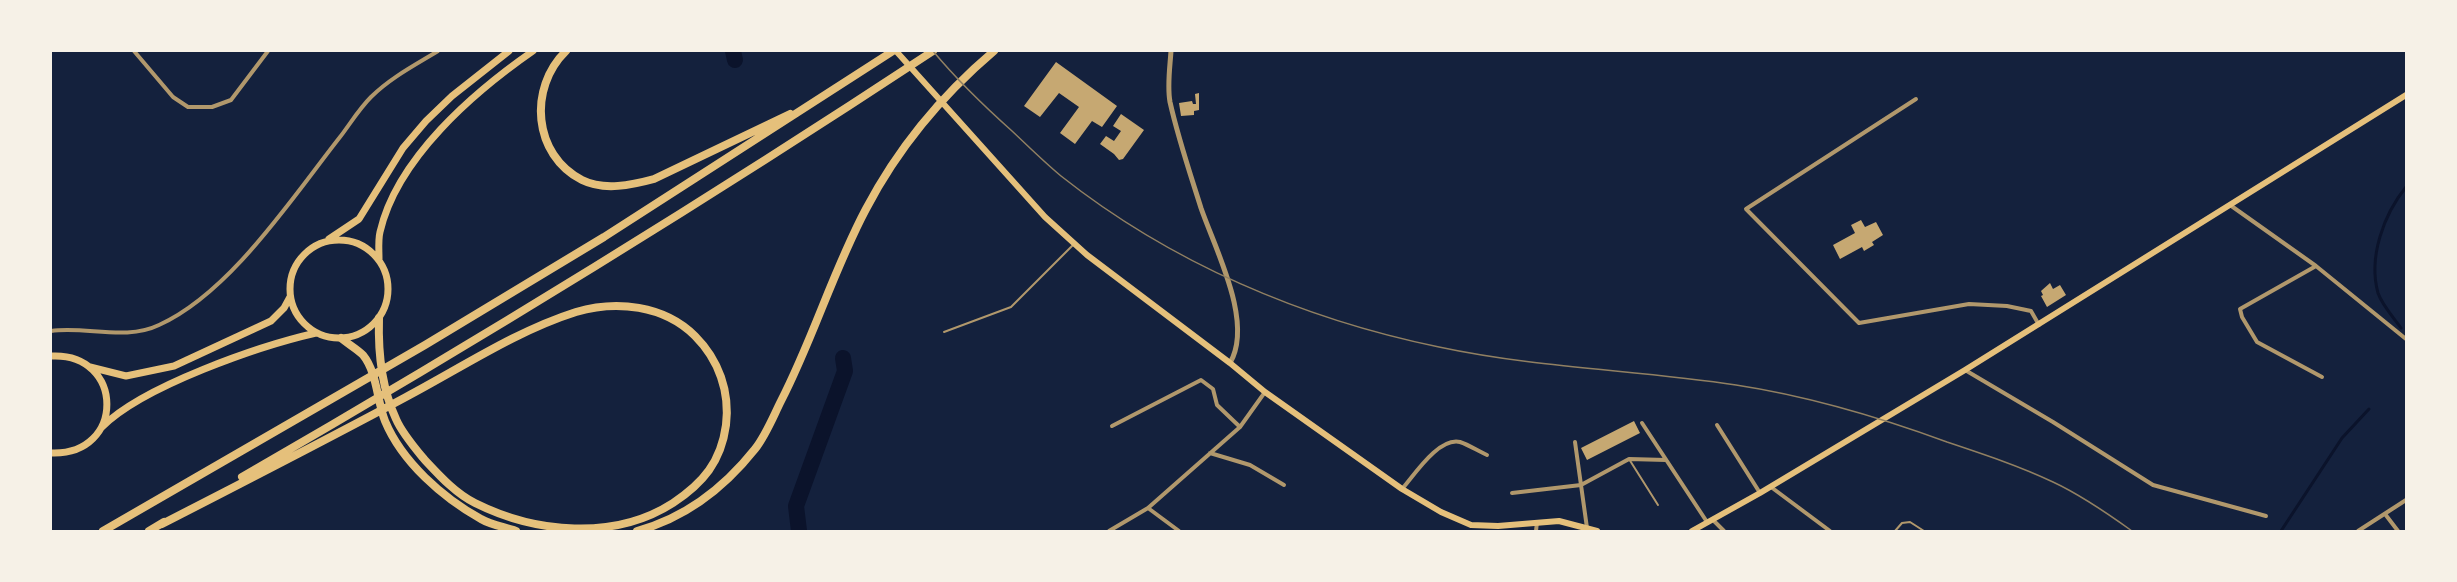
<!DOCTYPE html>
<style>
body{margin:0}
#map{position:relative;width:2457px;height:582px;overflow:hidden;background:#14213d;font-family:"Times New Roman",serif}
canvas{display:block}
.frame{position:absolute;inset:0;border:52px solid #f6f1e7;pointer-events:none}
</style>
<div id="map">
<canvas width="2457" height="582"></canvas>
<div class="frame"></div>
</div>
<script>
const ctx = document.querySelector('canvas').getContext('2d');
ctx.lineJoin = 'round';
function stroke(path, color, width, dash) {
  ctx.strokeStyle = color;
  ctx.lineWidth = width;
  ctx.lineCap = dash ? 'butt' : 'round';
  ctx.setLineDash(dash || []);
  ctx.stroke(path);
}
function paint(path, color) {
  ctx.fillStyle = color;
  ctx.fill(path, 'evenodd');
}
stroke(new Path2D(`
 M2401 328C2394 318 2382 305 2378 293 2368 257 2384 214 2406 187
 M2281 531 2342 438 2369 409`), '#0b132b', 3);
stroke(new Path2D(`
 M733 51 735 60
 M799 531 796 506 845 371 843 358`), '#0b132b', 16);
paint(new Path2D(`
 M1056 62 1117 106 1102 127 1092 121 1075 144 1060 133 1079 107 1059 93 1040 117 1024 106Z
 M1199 93V110L1194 111V115L1181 116 1179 103 1192 101 1193 104H1196L1195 94Z
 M1121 114 1144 130 1123 159 1119 160 1114 154 1100 144 1106 136 1114 141 1121 131 1113 126Z
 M1861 220 1865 227 1876 222 1883 235 1872 242 1874 245 1864 251 1862 247 1840 259 1833 245 1855 233 1851 225Z
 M2050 283 2053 289 2060 285 2066 295 2047 307 2041 296 2043 295 2041 291Z
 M1634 421 1640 433 1587 460 1581 448Z`), '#c6a872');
stroke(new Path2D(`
 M944 332 1011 307 1073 245
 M1629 459 1658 505
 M1895 531 1902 523 1910 522 1924 531`), '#b1986c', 2);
stroke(new Path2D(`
 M134 51 173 97 188 107H212L231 100 268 51
 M1916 99 1746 209 1859 323 1969 304 2007 306 2031 311 2039 325
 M2230 205 2316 266 2406 339
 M2316 266 2240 309 2242 317 2257 342 2322 377
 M51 331C86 326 126 341 159 325 230 293 292 198 340 137 350 124 359 109 371 97 390 78 415 65 438 51
 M1965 370 2053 422 2153 485 2266 516
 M1642 423 1707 522
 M1717 425 1760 493
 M1112 426 1201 380 1213 389 1217 405 1240 427
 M1575 442 1587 528
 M1210 453 1250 465 1284 485
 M1771 487 1830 531
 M1402 489C1415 474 1439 437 1460 442 1469 445 1478 451 1487 455
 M1512 493 1581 485 1629 459 1666 460
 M1148 508 1179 531
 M2385 514 2398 531
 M1713 520 1724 531
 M1109 531 1148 508 1240 427 1265 392
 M1536 531 1537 522
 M2358 531 2406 500`), '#b1986c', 4);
stroke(new Path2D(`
 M1171 51C1170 67 1167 86 1170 102 1178 138 1190 173 1201 208 1215 249 1254 322 1230 363`), '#b1986c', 5);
stroke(new Path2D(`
 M896 51 1045 217 1087 255 1230 363 1265 392 1402 489 1441 512 1471 525 1498 526 1559 521 1597 531
 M1692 531 1760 493 1965 370 2406 95`), '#e5c07b', 6);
stroke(new Path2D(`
 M329 239 359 219 403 148 426 121 452 96 509 51
 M290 289a49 49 0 1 1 98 0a49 49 0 1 1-98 0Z
 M379 259C379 250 378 240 380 232 397 158 474 92 533 51
 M51 356C125 352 126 456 51 453
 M90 367 126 376 174 366 271 321 284 308 290 297
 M102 427C143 386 259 346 316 333`), '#e5c07b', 7);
stroke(new Path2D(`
 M566 51C528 88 533 155 582 180 604 191 632 185 654 179L790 114
 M341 338C348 344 357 349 363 355 377 372 377 401 385 421 402 462 443 498 481 519 491 525 505 527 516 531
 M242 477C476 342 707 200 933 51
 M162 524C244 482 326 440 406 397 461 368 516 331 576 312 616 300 664 305 695 336 719 360 730 392 726 425 721 462 703 483 673 503 614 541 535 533 475 503 455 493 439 475 424 459 414 447 402 433 396 419 382 389 378 351 379 318
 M103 531 425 345 604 237 893 51
 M149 531 164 522
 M637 531C685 518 724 488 755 449 766 435 773 417 781 401 813 339 833 271 866 209 898 148 941 96 994 51`), '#e5c07b', 8);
stroke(new Path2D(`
 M933 51C957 80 984 106 1012 131 1028 146 1044 162 1061 176 1171 263 1303 319 1439 347 1537 368 1637 370 1736 385 1808 396 1879 417 1947 442 1983 454 2019 466 2053 482 2081 495 2107 513 2132 531`), '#918062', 1.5);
</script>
